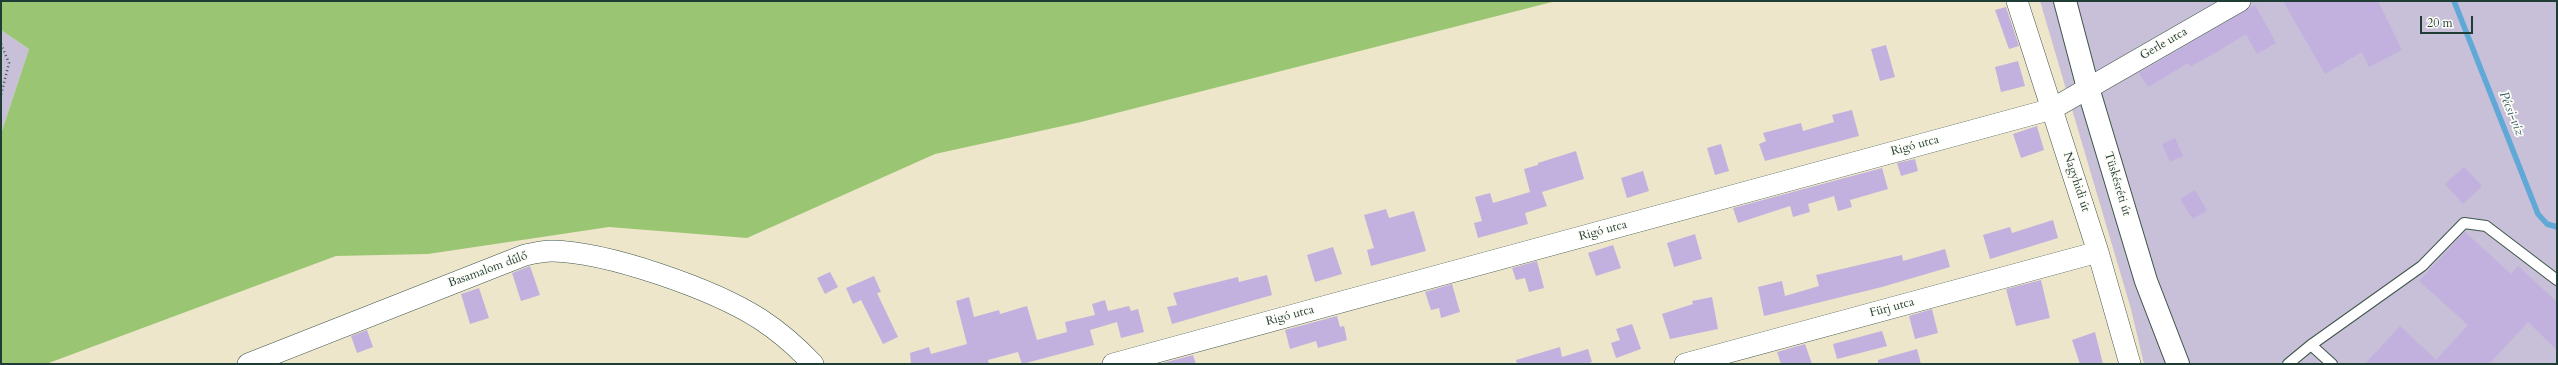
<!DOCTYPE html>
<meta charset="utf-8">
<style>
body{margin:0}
#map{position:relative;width:2558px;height:365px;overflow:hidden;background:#eee6ca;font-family:Cardo,serif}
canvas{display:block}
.frame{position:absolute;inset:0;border:2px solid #1f3d34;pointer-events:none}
.scale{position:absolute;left:2420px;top:16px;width:53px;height:18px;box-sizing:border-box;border:2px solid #1f3d34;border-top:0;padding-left:5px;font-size:12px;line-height:14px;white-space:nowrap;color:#1f3d34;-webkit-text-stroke:3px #fdfcf7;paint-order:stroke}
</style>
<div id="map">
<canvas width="2558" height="365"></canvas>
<div class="frame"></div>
<div class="scale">20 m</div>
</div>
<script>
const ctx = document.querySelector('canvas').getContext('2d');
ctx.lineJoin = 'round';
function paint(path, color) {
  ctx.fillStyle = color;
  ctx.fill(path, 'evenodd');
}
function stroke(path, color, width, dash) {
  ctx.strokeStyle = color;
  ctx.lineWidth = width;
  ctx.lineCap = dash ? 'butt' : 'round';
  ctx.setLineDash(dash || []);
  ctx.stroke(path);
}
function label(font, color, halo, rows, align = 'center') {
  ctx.font = font + ' Cardo,serif';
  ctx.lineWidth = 3.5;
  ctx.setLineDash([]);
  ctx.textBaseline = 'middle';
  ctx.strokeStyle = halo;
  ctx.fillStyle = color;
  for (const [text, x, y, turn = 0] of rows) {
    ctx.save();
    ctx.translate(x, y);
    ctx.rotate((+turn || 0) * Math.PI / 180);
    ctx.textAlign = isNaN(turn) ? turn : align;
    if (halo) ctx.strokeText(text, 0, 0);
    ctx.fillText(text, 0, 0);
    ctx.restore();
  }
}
paint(new Path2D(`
 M2040 1H2557V364H2144L2131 309Z
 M1 30 29 49 1 134Z`), '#c8bfd8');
paint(new Path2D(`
 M1 1H1556L1081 122 935 154 747 238 609 227 428 254 336 256 46 364H1V134L29 49 1 30Z`), '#9ac673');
stroke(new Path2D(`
 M2454 1 2538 214 2547 224 2557 227`), '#60a9d7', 5.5);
paint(new Path2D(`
 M2283 1H2378L2402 50 2369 67 2362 52 2325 74Z
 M2255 5 2276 43 2257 54 2246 34 2215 53 2190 67 2188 63 2148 87 2139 73Z
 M2006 7 2019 46 2009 49 1995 10Z
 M1886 45 1895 77 1880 81 1871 49Z
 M2018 61 2025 86 2001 92 1995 67Z
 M1852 110 1859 136 1765 161 1759 144 1766 141 1763 133 1801 123 1803 131 1834 122 1832 115Z
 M2037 126 2044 150 2021 158 2013 134Z
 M2175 138 2183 156 2170 162 2162 144Z
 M1721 144 1729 171 1715 175 1707 148Z
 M1576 151 1584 179 1542 192 1547 206 1525 213 1528 224 1478 238 1474 223 1482 221 1475 197 1490 193 1493 203 1530 192 1524 169 1538 165V163Z
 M1915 159 1918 171 1901 176 1897 163Z
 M2464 167 2482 186 2463 204 2445 184Z
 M1882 168 1888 189 1850 200 1852 207 1838 211 1834 196 1808 204 1810 212 1793 217 1790 206 1738 223 1733 208Z
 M1643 171 1649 191 1627 198 1621 178Z
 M2195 190 2207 210 2193 219 2180 199Z
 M1386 209 1389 218 1414 211 1426 251 1371 266 1367 250 1374 248 1364 215Z
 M2053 220 2058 238 1990 259 1983 235 2010 227 2012 233Z
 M2465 232 2511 274 2518 266 2557 302V350L2528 322 2489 364H2365L2400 326 2436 360 2468 325 2419 281Z
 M1695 234 1702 259 1674 267 1667 243Z
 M1613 245 1621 268 1596 276 1588 253Z
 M1333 247 1342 274 1315 282 1307 255Z
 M1945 249 1950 267 1882 287 1764 316 1758 287 1782 281 1785 296 1819 286 1816 275 1902 255 1903 261Z
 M1537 261 1544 288 1529 292 1525 278 1516 280 1512 268Z
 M530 266 540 295 521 301 512 273Z
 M830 272 838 287 825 294 817 278Z
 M1267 275 1272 295 1172 324 1167 307 1177 305 1173 293 1238 277 1239 282Z
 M874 276 881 292 877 293 898 337 883 344 861 300 853 304 846 288Z
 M2041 280 2050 318 2016 326 2006 289Z
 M1452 284 1460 312 1441 318 1439 308 1431 310 1425 292Z
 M479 288 489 318 470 324 461 294Z
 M969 297 974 317 999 310 1000 314 1027 306 1037 340 1067 332 1065 322 1095 315 1092 304 1105 300 1108 311 1129 306 1131 311 1138 309 1144 332 1121 338 1117 322 1090 330 1094 345 1022 364 1018 352 988 360 989 364H911L910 353 929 347 931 354 967 344 956 301Z
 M1712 297 1718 329 1670 339 1662 314 1693 304 1692 301Z
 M1932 309 1938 333 1915 339 1909 316Z
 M1337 316 1340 327 1344 326 1347 340 1318 348 1316 341 1290 349 1285 330Z
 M1632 324 1641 349 1616 358 1611 343 1620 340 1616 329Z
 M367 330 373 347 357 353 351 336Z
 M1882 331 1887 346 1837 359 1833 344Z
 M2095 332 2103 364H2080L2072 340Z
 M1805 344 1812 364H1781L1777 352Z
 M1560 347 1562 357 1588 349 1592 362 1585 364H1517L1516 360Z
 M1917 349 1921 364H1878V360Z
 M1193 355 1196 364H1159Z`), '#c2b1df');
const service = new Path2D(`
 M2311 345 2422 266 2464 223 2486 226 2557 280
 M2288 364 2311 345 2332 364`);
const minor = new Path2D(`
 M2017 1 2098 252 2130 364
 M248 364 525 255C534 253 544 251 552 251 608 252 713 289 760 319 780 332 797 347 813 364
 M1113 364 2052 109 2240 1
 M1685 364 2098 252`);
const tertiary = new Path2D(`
 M2065 1 2088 88 2146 281 2178 364`);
stroke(service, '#3e564a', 12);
stroke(minor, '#3e564a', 22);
stroke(tertiary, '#3e564a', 24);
stroke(new Path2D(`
 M1 44 9 63 1 95`), '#3e564a', 2.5, [1, 3]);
stroke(service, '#fff', 10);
stroke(minor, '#fff', 21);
stroke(tertiary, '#fff', 22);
label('12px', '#1f3d34', '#fdfcf7', [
 ["Gerle utca",2164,44,-30],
 ["Rigó utca",1915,146,-15],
 ["Nagyhidi út",2076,182,72],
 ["Tüskésréti út",2117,184,73],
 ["Rigó utca",1603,231,-15],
 ["Basamalom dűlő",488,270,-20],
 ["Fürj utca",1892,308,-15],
 ["Rigó utca",1290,316,-15]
]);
label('italic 13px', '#325d65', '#fdfcf7', [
 ["Pécsi-víz",2511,114,68]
]);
</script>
